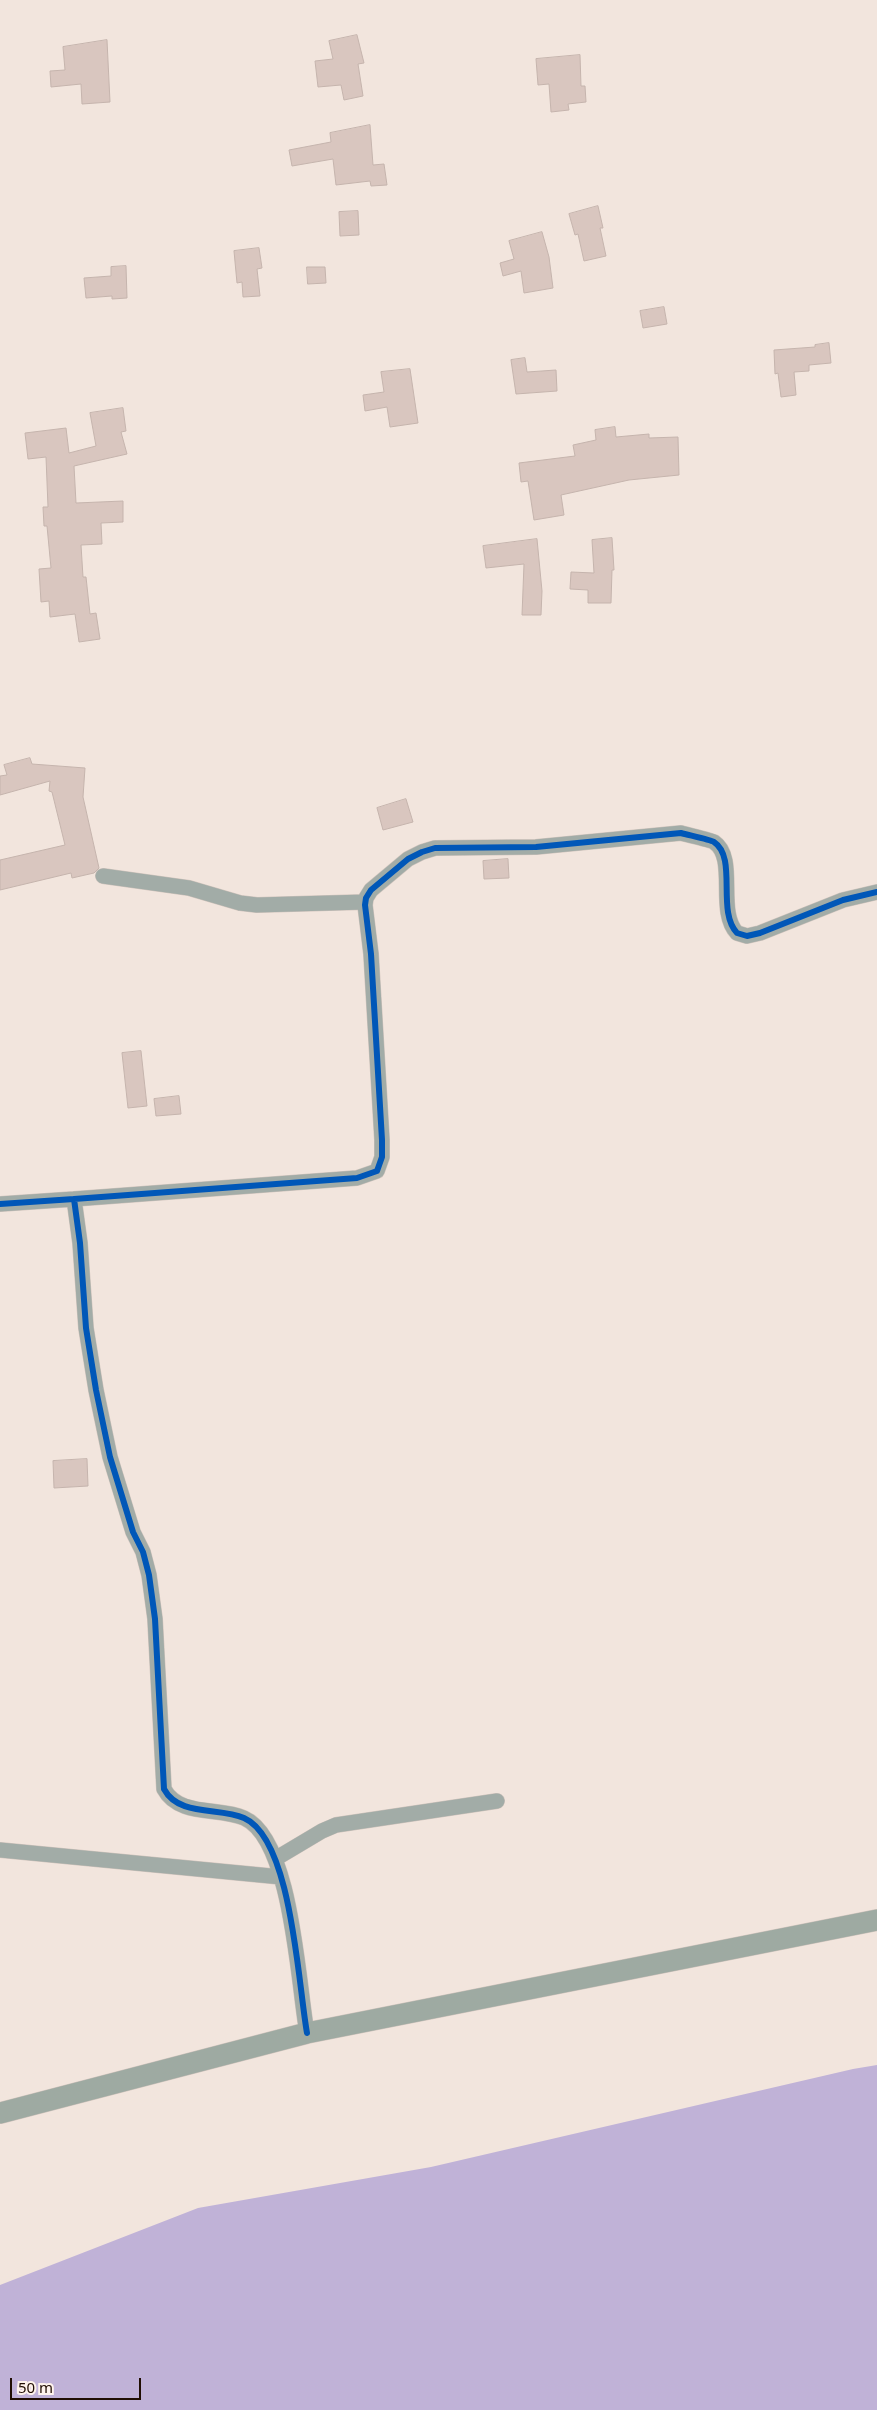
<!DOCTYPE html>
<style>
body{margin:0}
#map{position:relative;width:877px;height:2410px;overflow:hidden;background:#f2e5dd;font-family:"Noto Sans",sans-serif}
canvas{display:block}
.scale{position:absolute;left:10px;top:2378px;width:131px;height:22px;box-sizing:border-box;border:2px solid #200e03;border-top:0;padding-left:6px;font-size:15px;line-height:18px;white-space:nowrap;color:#200e03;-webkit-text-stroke:4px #fef3ec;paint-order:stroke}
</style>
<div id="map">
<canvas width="877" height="2410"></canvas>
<div class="scale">50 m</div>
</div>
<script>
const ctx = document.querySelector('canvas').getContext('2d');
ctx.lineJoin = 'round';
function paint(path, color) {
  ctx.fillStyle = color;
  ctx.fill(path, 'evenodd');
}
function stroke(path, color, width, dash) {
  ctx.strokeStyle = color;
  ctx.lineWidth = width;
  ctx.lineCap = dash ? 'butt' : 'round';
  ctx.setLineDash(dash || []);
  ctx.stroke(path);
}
paint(new Path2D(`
 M877 2065V2410H0V2285L198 2208 431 2167 853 2069Z`), '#c0b2d7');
const building = new Path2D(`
 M357 35 364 63 358 64 363 96 344 100 341 85 318 87 315 61 333 59 329 41Z
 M107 40 110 102 82 104 81 84 51 87 50 71 65 70 63 47Z
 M580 55 581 86H585L586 102 568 104 569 110 551 112 549 84 538 85 536 59Z
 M370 125 373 165 384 164 387 185 371 186 370 181 336 185 333 159 292 166 289 150 331 142 330 133Z
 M598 206 603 228H600L606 256 584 261 578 234 575 235 569 214Z
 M358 211 359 235 340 236 339 212Z
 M542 232 549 257 553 288 524 293 521 271 503 276 500 263 514 259 509 241Z
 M259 248 262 268 257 269 260 296 243 297 242 282 237 283 234 251Z
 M126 266 127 298 112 299V296L86 298 84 278 111 276V267Z
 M307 267H325L326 283 308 284Z
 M664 307 667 324 643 328 640 311Z
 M829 343 831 363 809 365V371L794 372 796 395 781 397 778 373 775 374 774 350 815 347V345Z
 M525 358 527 372 556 370 557 391 516 394 511 360Z
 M410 369 418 423 390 427 387 407 365 411 363 395 384 392 381 372Z
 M123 408 126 431 121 432 127 454 74 466 76 503 123 501V522L101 523 102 544 81 545 83 577H86L90 614 96 613 100 639 79 642 75 614 50 617 49 601 41 602 39 569 51 568 47 526H44L43 507H48L46 457 28 459 25 433 66 428 69 453 96 446 90 413Z
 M615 427 616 437 649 434V438L678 437 679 475 629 480 561 495 564 515 534 520 528 481 521 482 519 463 575 456 573 445 596 440 595 430Z
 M612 538 614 570H612L611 603H588V590L570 589 571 572 594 573 592 540Z
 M537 539 542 591 541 615H522L524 564 486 568 483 546Z
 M30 758 32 764 85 768 83 797 99 868 94 873 72 878 71 873 0 890V860L65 845 52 792 49 791 50 781 0 795V776L7 775 4 765Z
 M406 799 413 822 383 830 377 808Z
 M508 859 509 878 484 879 483 861Z
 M141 1051 147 1106 128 1108 122 1053Z
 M179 1096 181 1114 156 1116 154 1099Z
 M87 1459 88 1486 54 1488 53 1461Z`);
paint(building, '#d9c6bf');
stroke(building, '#c5b4ad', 1);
const minor = new Path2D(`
 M103 876 189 888 240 903 257 905 365 902
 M74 1199 357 1178 377 1171 382 1157V1140L371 954 365 905 366 898 371 890 408 859 422 852 435 848 536 847 681 833C688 835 711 840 714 842 738 858 716 911 737 933L747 936 760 933 843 900 877 892
 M0 1204 74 1199 80 1243 86 1328 96 1390 110 1457 133 1532 143 1552 149 1575 155 1619 164 1789C179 1817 219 1807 244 1818 292 1839 298 1984 307 2033
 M0 1850 281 1877
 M275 1859 322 1831 336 1825 497 1801`);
const secondary = new Path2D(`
 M0 2113 307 2033 877 1920`);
stroke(minor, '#cfc3bc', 16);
stroke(secondary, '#cfc3bc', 22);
stroke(minor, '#a2aca7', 15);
stroke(secondary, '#9eaaa2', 21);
stroke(new Path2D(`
 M74 1199 357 1178 377 1171 382 1157V1140L371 954 365 905 366 898 371 890 408 859 422 852 435 848 536 847 681 833C688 835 711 840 714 842 738 858 716 911 737 933L747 936 760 933 843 900 877 892
 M0 1204 74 1199 80 1243 86 1328 96 1390 110 1457 133 1532 143 1552 149 1575 155 1619 164 1789C179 1817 219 1807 244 1818 292 1839 298 1984 307 2033`), '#0057b8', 6);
</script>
